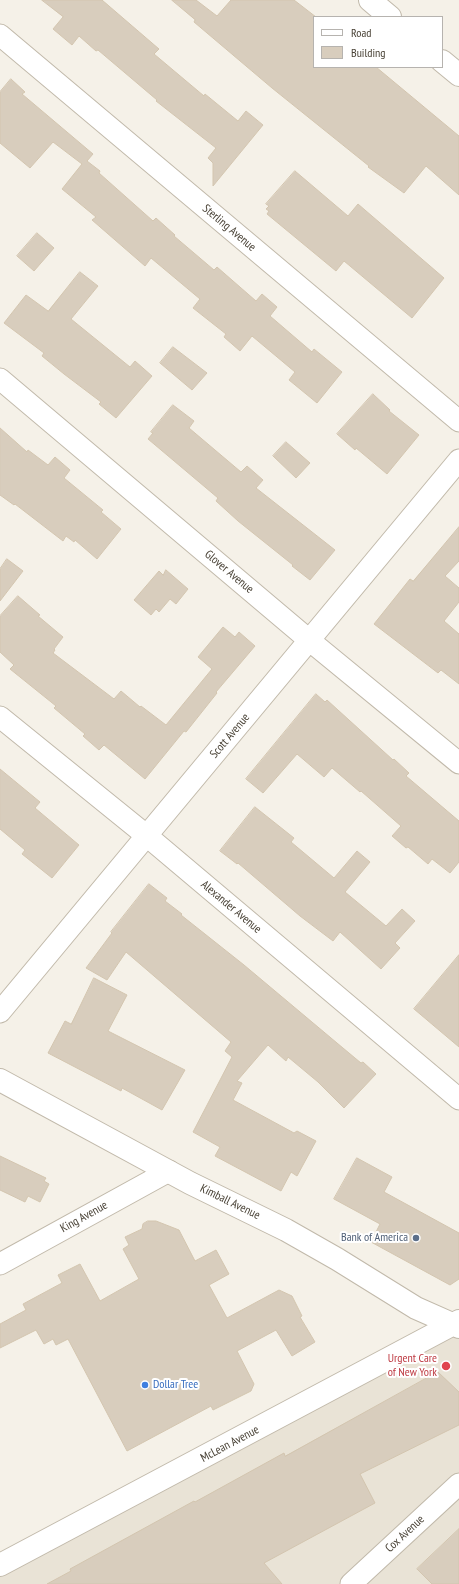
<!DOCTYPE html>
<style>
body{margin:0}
#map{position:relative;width:459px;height:1584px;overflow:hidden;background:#f5f1e8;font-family:"PT Sans Narrow",sans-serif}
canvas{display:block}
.legend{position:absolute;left:313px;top:16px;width:130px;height:52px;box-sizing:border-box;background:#fff;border:1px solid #b6b3af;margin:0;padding:5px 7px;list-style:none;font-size:12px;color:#494236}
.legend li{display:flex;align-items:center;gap:8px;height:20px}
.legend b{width:20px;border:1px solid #b6b3af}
</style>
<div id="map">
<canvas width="459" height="1584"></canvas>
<ul class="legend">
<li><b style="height:5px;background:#fff"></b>Road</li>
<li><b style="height:11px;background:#d8cdbd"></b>Building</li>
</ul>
</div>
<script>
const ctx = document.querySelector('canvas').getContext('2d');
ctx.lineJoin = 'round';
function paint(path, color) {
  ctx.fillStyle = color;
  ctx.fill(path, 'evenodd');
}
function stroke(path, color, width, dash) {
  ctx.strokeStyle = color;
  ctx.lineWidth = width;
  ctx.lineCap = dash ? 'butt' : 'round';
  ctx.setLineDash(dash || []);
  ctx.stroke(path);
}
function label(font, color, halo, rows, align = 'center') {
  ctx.font = font + ' "PT Sans Narrow",sans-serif';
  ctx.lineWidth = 4;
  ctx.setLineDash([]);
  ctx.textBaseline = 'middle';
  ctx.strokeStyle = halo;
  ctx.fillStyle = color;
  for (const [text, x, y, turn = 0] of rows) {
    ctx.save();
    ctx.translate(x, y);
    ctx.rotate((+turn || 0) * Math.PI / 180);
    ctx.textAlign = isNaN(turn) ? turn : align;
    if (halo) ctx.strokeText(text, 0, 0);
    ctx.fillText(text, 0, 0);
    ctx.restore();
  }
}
paint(new Path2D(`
 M459 1327V1584H0V1565Z`), '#e9e3d6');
const building = new Path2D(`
 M42 0H102L159 49 154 54 204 96 205 94 238 121 246 111 263 125 213 186V163L208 158 216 148 156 101 157 100 98 50 96 51 79 36 72 45 53 29 63 17Z
 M172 0H196L217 16 231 0H294L316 17H314V67H376L459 136V195L426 166 404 193 368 167 369 166 272 88 194 22 195 20Z
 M11 79 25 92 22 94 93 154 87 161 100 171 99 173 153 221 156 218 175 235 174 236 214 270 217 267 256 301 262 294 277 307 270 316 312 352 314 349 342 372 317 403 289 380 295 372 252 336 240 351 224 337 226 334 193 308 200 299 151 258 145 266 92 220 96 217 62 189 82 164 53 142 30 168 0 143V92Z
 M295 171 348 216 358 204 444 278 412 318 344 261 336 271 267 214 269 211 266 209 269 206 266 204Z
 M37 233 54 248 34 271 17 256Z
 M80 272 98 286 71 319 130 367 135 361 152 376 116 418 99 404 101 402 64 374 42 356 44 353 4 323 26 295 48 311Z
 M173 347 207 373 192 390 160 363Z
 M373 394 390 410 389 411 419 435 387 474 356 448 355 450 337 434Z
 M173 405 194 421 189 428 241 472 247 466 263 480 256 488 335 550 310 580 292 566 293 565 238 521 216 501 218 498 148 439 153 433 151 432Z
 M0 428 27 452 28 450 48 465 55 457 70 470 64 478 103 510 101 512 121 529 97 559 75 540 74 542 66 536 63 541 15 504 14 505 0 495Z
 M286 442 310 463 296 478 273 456Z
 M459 527V561L445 576 459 588V602L444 621 459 634V684L441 670 438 673 374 624 410 579 413 581Z
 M7 559 23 571 0 601V569Z
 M166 570 188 589 176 604 170 599 159 612 156 609 151 615 134 600 159 571 163 575Z
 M18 596 40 615 38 616 63 637 54 649 55 650 53 653 114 699 121 691 140 707 141 706 166 725 212 669 198 657 223 627 235 637 239 632 255 646 216 692 217 693 186 732 184 731 145 779 104 745 99 750 83 736 85 734 54 708 56 706 10 669 14 665 0 652V616Z
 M316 694 325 702 327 700 393 760 394 759 409 773 406 776 459 821V862L450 873 432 859 428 864 408 847 406 848 392 836 401 826 361 791 360 792 332 768 324 777 297 754 263 793 246 779Z
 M0 769 40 802 35 808 79 845 52 878 22 854 25 850 0 829Z
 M255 807 294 838 291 842 334 878 357 851 370 862 345 892 386 926 402 909 415 921 395 943 400 948 381 969 340 932 333 941 300 916 238 863 237 864 220 851Z
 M149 884 167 898 165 901 182 914 181 915 244 965 337 1043 361 1063 363 1062 376 1074 344 1108 318 1082 288 1057 286 1061 268 1045 237 1081 242 1083 233 1100 294 1133 297 1131 316 1141 297 1176 291 1172 281 1191 215 1156 220 1147 193 1132 232 1057 225 1051 231 1042 126 952 107 980 86 968 112 933 111 932Z
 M459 955V1047L414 1009Z
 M94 978 127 995 108 1031 185 1070 162 1110 122 1088 121 1091 48 1053 65 1021 71 1024Z
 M0 1156 46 1178 44 1181 49 1184 40 1202 28 1196 25 1202 0 1190Z
 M357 1158 392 1177 384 1192 459 1233V1279L450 1285 371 1242 380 1224 334 1199Z
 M148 1221H156L179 1230 195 1261 216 1250 229 1274 209 1285 227 1318 279 1290 292 1296 302 1316 300 1317 315 1342 292 1356 276 1330 237 1351 254 1384 251 1391 213 1410 211 1406 127 1451 68 1339 56 1345 53 1339 44 1344 36 1330 0 1348V1324L26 1310 23 1304 62 1283 58 1275 80 1264 100 1301 139 1279 123 1249 129 1245 125 1237 142 1229 143 1224Z
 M438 1372 459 1392V1425L360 1474 375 1503 264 1563 282 1584H47L71 1571 70 1569 194 1501 195 1502 284 1453 285 1456Z
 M459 1529V1584H432L417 1569Z`);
paint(building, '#d8cdbd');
stroke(building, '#d3c5af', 1);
const minor = new Path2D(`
 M0 35 459 421
 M0 379 309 640 459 763
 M0 717 147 836 459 1099
 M0 1012 459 460
 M0 1264 169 1171
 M351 1584 459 1484`);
const tertiary = new Path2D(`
 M370 0 390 17
 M442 61 459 75
 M0 1080 190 1183 286 1230 337 1259 416 1308 459 1327
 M0 1565 459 1321`);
stroke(minor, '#c1b9aa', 23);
stroke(tertiary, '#c1b9aa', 24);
stroke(minor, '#fff', 21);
stroke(tertiary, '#fff', 22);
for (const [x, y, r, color] of [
 [416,1238,4,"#5c6f8a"],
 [446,1366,5,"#e0444e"],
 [145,1385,4,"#3f7fe0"]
]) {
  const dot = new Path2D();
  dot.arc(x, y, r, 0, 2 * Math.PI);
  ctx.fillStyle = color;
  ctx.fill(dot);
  stroke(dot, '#fff', 1.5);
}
label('12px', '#494236', '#fff', [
 ["Sterling Avenue",229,228,40],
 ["Glover Avenue",229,572,40],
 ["Scott Avenue",230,736,-50],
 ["Alexander Avenue",231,907,40],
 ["Kimball Avenue",230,1202,26],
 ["King Avenue",84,1217,-29],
 ["McLean Avenue",230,1444,-28],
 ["Cox Avenue",405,1534,-43]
]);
label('12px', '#4e5e75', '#fff', [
 ["Bank of America",408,1238]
], 'right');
label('12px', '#be3a42', '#fff', [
 ["Urgent Care",437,1359],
 ["of New York",437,1373]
], 'right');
label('12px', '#366cbe', '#fff', [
 ["Dollar Tree",153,1385]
], 'left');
</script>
